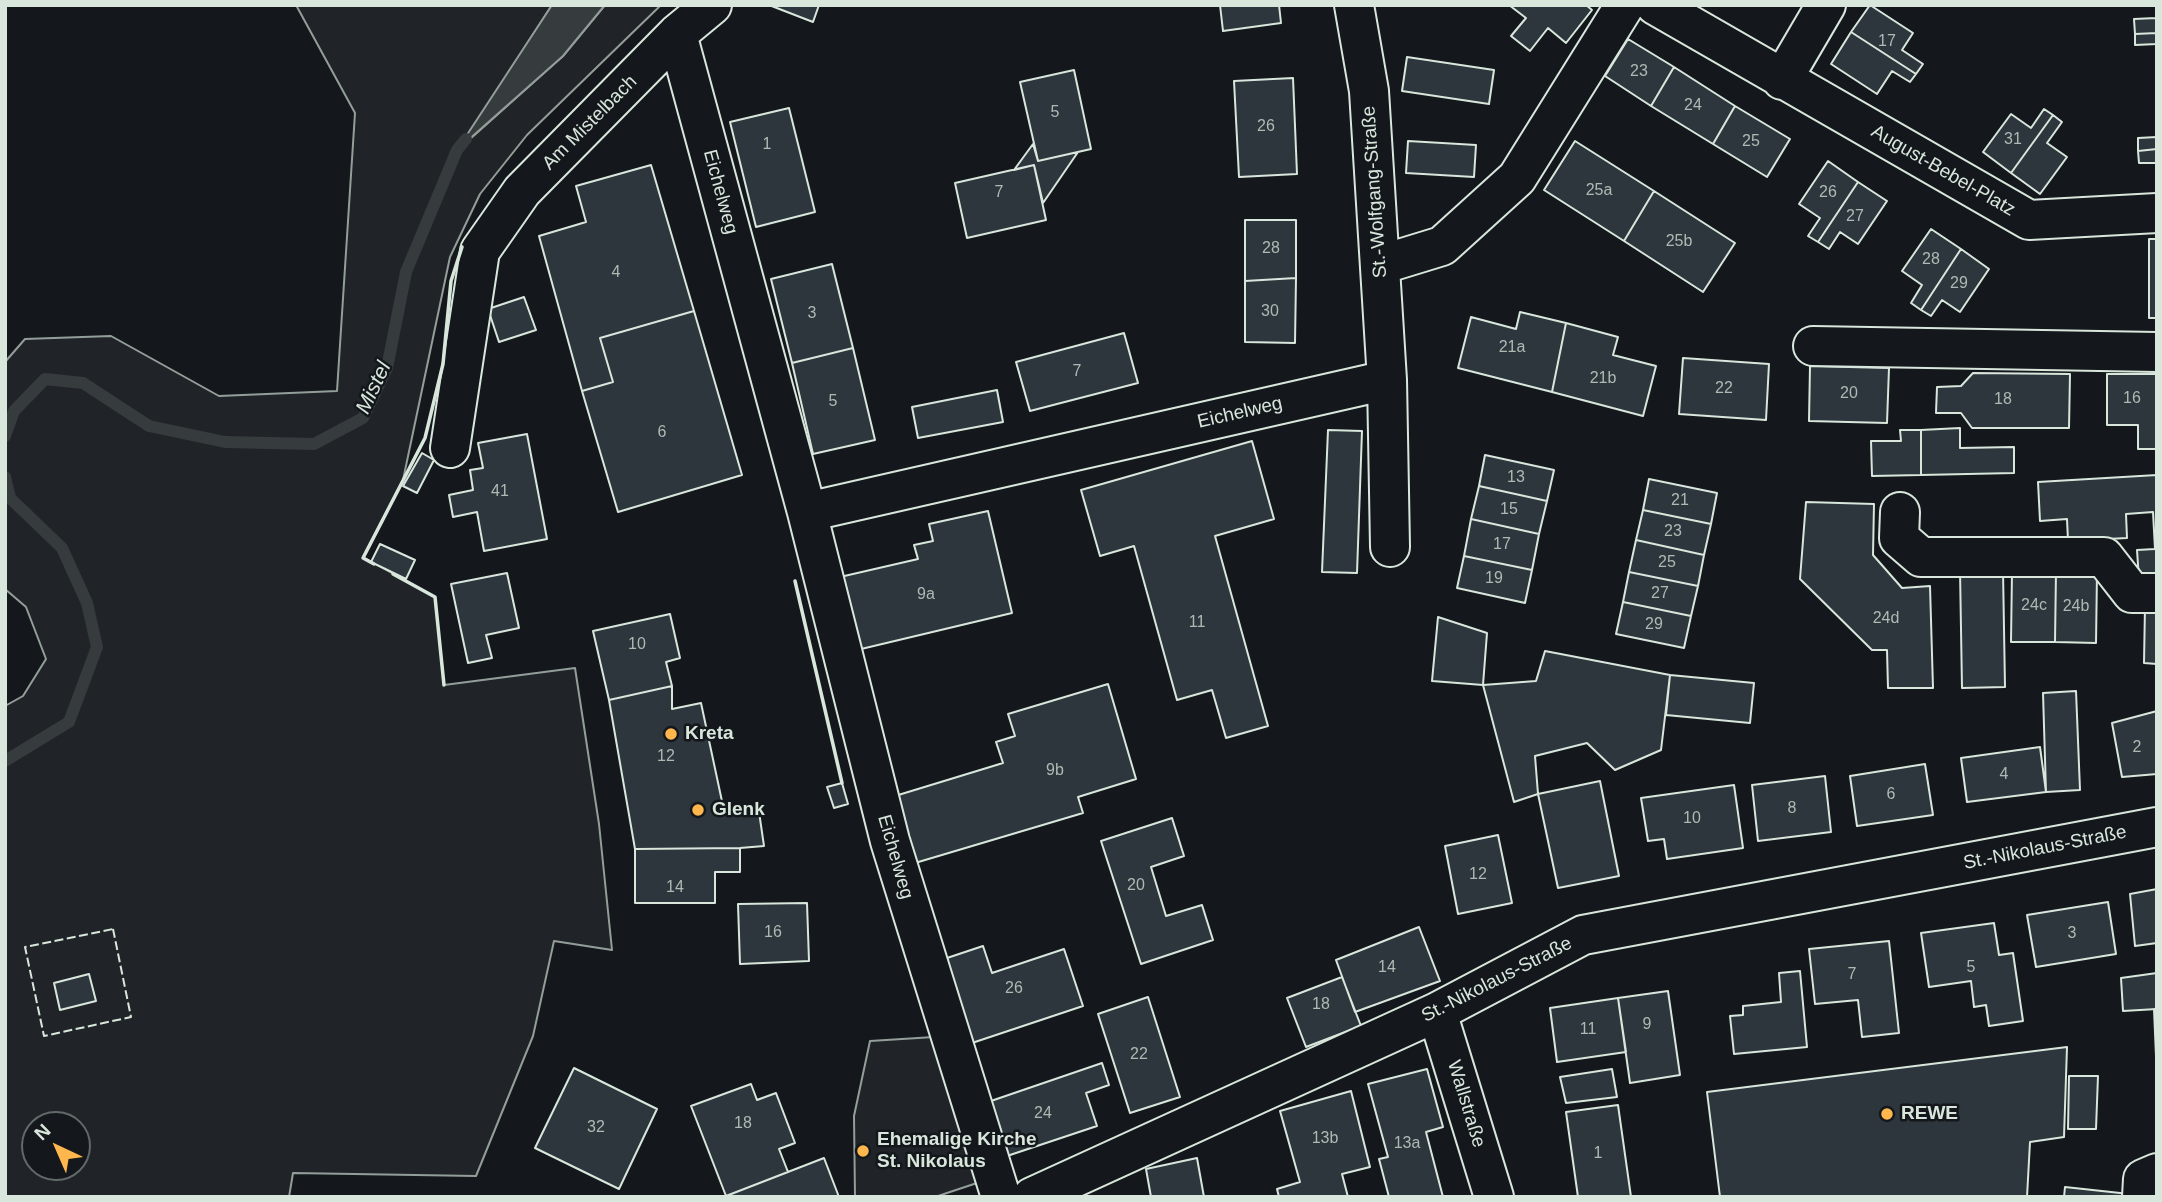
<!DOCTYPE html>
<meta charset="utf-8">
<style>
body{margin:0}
#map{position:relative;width:2162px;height:1202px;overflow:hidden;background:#14181c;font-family:Helvetica,sans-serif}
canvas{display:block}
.frame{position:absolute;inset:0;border:7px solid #d8e6dc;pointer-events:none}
.north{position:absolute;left:21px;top:1111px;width:70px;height:70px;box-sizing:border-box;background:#14181c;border:2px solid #626a69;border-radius:50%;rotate:316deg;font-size:19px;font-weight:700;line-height:28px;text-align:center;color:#d8e6dc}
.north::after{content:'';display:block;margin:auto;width:24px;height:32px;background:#ffb74d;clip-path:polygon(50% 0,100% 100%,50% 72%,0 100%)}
</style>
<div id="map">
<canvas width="2162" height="1202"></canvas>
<div class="frame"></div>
<div class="north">N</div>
</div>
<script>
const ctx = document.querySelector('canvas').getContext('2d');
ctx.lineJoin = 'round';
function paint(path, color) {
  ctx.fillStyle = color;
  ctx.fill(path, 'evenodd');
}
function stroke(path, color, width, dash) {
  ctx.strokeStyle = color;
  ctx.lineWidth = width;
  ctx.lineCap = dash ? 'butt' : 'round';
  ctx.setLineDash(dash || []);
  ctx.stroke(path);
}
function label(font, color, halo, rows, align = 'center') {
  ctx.font = font + ' Helvetica,sans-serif';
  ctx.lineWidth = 5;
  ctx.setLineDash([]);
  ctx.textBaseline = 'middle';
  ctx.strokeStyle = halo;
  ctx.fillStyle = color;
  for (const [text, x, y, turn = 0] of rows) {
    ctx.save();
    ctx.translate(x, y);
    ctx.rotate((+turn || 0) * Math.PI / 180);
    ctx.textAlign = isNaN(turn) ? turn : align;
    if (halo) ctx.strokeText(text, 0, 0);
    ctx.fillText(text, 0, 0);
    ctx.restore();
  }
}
const green = new Path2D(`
 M296 5H552L460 148 563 56 605 5H661L527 135 480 194 450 257 403 480 363 557 435 597 444 685 575 668 599 824 612 950 554 941 533 1036 476 1176 293 1173 289 1197H5V706L23 696 46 659 26 607 5 589V362L25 339 111 336 219 396 337 391 355 113ZM35 1125H77V1167H35Z
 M950 1036 995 1177 935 1197H855L854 1116 870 1041Z`);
paint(green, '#202428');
stroke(green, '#939e99', 2);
const water = new Path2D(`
 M552 5H605L563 56 457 150Z`);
paint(water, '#363b3e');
stroke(water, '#939e99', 2);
stroke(new Path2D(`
 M5 436 14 411 45 379 83 383 149 426 225 442 314 444 363 418 387 368 406 272 457 150 466 139
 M5 477 10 498 62 548 87 603 97 647 69 722 5 761`), '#363b3e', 12);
const building = new Path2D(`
 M769 5H819L813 22Z
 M1220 5H1279L1281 23 1223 31Z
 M1509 5H1586L1592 10 1566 43 1548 28 1530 51 1511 36 1526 18Z
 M1870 5 1913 33 1902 50 1923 64 1916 74 1851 32Z
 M2156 5 2157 33 2135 34 2134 19 2156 18Z
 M1851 32 1916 74 1910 82 1892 71 1877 94 1831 64Z
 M2157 33V44L2135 45V34Z
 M1628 39 1674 67 1651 106 1605 76Z
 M1407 57 1494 70 1489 104 1402 91Z
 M1674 67 1735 106 1713 144 1651 106Z
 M1074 70 1091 149 1038 161 1020 82Z
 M1293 78 1297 174 1239 177 1234 81Z
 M1735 106 1790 139 1767 177 1713 144Z
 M789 108 815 212 756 227 730 122Z
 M2044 109 2053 115 2011 173 1983 152 2011 114 2031 128Z
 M2053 115 2062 122 2047 143 2067 157 2040 194 2011 173Z
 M2157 137V149L2138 151V138Z
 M1408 141 1476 145 1474 177 1406 173Z
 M1575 141 1654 191 1624 241 1544 190Z
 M1033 144 1038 161 1078 152 1043 203 1034 165 1014 170Z
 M2157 149V163H2139L2138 151Z
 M1828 161 1858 182 1818 242 1808 236 1820 218 1799 204Z
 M651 165 694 311 600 338 613 382 582 391 539 236 586 222 576 186Z
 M1034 165 1046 220 967 238 955 183Z
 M1858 182 1887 201 1858 244 1840 232 1829 249 1818 242Z
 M1654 191 1735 243 1703 292 1624 241Z
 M1245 220H1296V278L1245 281Z
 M1931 229 1961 249 1921 310 1911 303 1922 285 1902 271Z
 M2149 239H2157V318H2149Z
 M1961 249 1989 269 1960 312 1942 300 1931 316 1921 310Z
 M832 264 853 348 792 363 771 279Z
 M1296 278 1295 343 1245 342V281Z
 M524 297 536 330 499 342 488 309Z
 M694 311 742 475 618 512 582 391 613 382 600 338Z
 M1520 312 1566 323 1552 392 1458 368 1471 317 1516 329Z
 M1566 323 1618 337 1613 355 1656 366 1643 416 1552 392Z
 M1124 333 1138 383 1030 411 1016 362Z
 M853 348 875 440 813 454 792 363Z
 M1683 358 1769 364 1766 420 1679 414Z
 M1810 366 1889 368 1887 423 1809 421Z
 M1973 373 2070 374 2069 428H1972L1961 413H1936L1937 387 1961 386Z
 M2107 374H2157V449H2138V425H2107Z
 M997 390 1003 422 918 438 912 407Z
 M1960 428V448L2014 447V473L1921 475V430Z
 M1328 430 1362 431 1357 573 1322 572Z
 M1900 430H1921V475L1872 476 1871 441H1901Z
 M527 434 547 539 484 551 477 512 453 517 449 495 473 490 470 470 483 468 478 443Z
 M1252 441 1274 519 1215 536 1268 726 1226 738 1212 690 1177 700 1134 546 1100 556 1081 490Z
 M422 453 434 460 417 493 403 486Z
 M1485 455 1554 470 1547 501 1479 486Z
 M2157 475V579L2139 580 2137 550 2155 549 2153 512 2126 514 2127 538 2068 541 2067 519 2040 521 2038 482Z
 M1649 479 1717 493 1711 524 1643 510Z
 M1479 486 1547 501 1539 534 1471 519Z
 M1806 502 1874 504 1873 555 1902 588 1930 586 1933 688H1888L1887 650H1872L1800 579Z
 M1643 510 1711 524 1704 555 1636 540Z
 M988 511 1012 613 857 650 840 577 918 559 914 545 933 541 929 524Z
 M1471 519 1539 534 1532 570 1464 556Z
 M1636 540 1704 555 1698 586 1629 572Z
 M380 544 415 560 406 579 371 562Z
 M1464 556 1532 570 1525 603 1457 588Z
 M1960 570H2003L2005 687 1962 688Z
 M2012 571H2056L2055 642H2011Z
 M2056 571 2097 572 2096 643 2055 642Z
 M1629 572 1698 586 1691 616 1623 602Z
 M507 573 519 628 486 635 492 658 468 663 451 584Z
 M1623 602 1691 616 1684 648 1616 634Z
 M2145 606H2157V664L2144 663Z
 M670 614 680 658 666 662 672 686 609 700 593 631Z
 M1438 617 1487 633 1483 685 1432 681Z
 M1545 651 1670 675 1661 750 1615 770 1587 743 1535 756 1538 794 1514 802 1483 685 1536 681Z
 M1670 675 1754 683 1750 723 1666 715Z
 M1108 684 1136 779 1078 797 1083 813 915 863 895 796 1003 763 996 742 1015 736 1008 714Z
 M672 686V709L701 703 723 806 758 805 764 846 740 848 635 849 609 700Z
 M2076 691 2080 790 2046 792 2043 693Z
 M2157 711V774L2122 777 2112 723Z
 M2040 747 2046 792 1967 802 1961 758Z
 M1925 764 1933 815 1857 826 1850 776Z
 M1825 776 1831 832 1758 841 1752 785Z
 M1600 781 1619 876 1558 888 1538 794Z
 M842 783 848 804 834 808 827 787Z
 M1734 785 1743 848 1667 859 1664 839 1648 841 1641 798Z
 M1172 818 1184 856 1151 867 1166 916 1202 905 1213 940 1141 964 1101 841Z
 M1498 835 1512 903 1458 914 1445 846Z
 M740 848V872H715V903H635V849Z
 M2157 889V943L2135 946 2130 894Z
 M2108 902 2116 954 2036 967 2027 915Z
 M807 903 809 961 740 964 738 904Z
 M1994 923 1999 955 2013 953 2023 1021 1989 1026 1986 1005 1974 1007 1971 981 1929 987 1921 933Z
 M1419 927 1440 981 1355 1012 1336 960Z
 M1889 941 1899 1033 1862 1037 1858 1000 1815 1004 1809 949Z
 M983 946 992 973 1064 949 1083 1006 969 1044 941 960Z
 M1800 971 1807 1047 1734 1054 1730 1016 1743 1015V1006L1781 1002 1779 973Z
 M2157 973V1009L2123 1011 2121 978Z
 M89 974 96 1001 60 1010 54 983Z
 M1342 977 1361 1026 1306 1047 1287 998Z
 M1668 991 1680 1075 1630 1083 1618 998Z
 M1148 997 1180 1097 1130 1113 1098 1014Z
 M1618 998 1626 1052 1557 1062 1550 1008Z
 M2154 1009H2157V1080Z
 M2067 1047 2064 1137 2030 1142 2027 1197H1720L1707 1092Z
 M1102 1063 1109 1085 1086 1093 1097 1126 1007 1156 988 1102Z
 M574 1068 657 1109 619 1189 535 1148Z
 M1427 1069 1443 1127 1426 1132 1443 1197H1389L1379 1159 1388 1157 1368 1084Z
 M1612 1069 1617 1097 1566 1103 1560 1077Z
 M2069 1076H2098L2096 1129H2068Z
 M751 1084 757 1100 776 1093 795 1143 779 1149 788 1172 726 1196 691 1106Z
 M1351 1091 1370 1167 1342 1174 1348 1197H1279L1277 1189 1300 1182 1280 1111Z
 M1618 1105 1631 1197H1578L1566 1112Z
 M824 1158 839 1197H726V1196Z
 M1197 1158 1204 1197H1151L1146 1169Z
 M2065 1187 2157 1197H2064Z`);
paint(building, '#2c363c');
stroke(building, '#d8e6dc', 2);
const minor = new Path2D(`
 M1354 5 1369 91 1387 380 1390 547
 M1655 5 2029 220 2157 213
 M677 34 807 512 890 841 1001 1197
 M1782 80 1826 5
 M1380 262 1393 261 1442 246 1517 178 1625 5
 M1813 346 2157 352
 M450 448 480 251 522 191 677 34 712 5
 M807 512 1387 380
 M1900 512 1899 538 1921 557H2104L2132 593H2157
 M1437 1012 1494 1197
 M1032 1197 1437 1012 1583 935 2157 827
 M2142 1197 2143 1179 2157 1173`);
stroke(minor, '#d8e6dc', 42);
stroke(minor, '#14181c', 38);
stroke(new Path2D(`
 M113 929 131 1017 44 1036 25 947Z`), '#d8e6dc', 2, [9, 3.5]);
stroke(new Path2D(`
 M374 564 363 558 425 438 443 364 451 281 462 247
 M393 574 435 597 444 685
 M795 581 842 783`), '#d8e6dc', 3.5);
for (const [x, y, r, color] of [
 [671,734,7,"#ffb74d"],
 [698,810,7,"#ffb74d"],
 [1887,1114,7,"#ffb74d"],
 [863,1151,7,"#ffb74d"]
]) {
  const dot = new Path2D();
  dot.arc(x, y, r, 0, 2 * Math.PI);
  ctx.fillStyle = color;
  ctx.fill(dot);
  stroke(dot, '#14181c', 2.5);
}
label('16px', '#adbab4', null, [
 ["17",1887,42],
 ["23",1639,72],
 ["24",1693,106],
 ["5",1055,113],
 ["26",1266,127],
 ["31",2013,140],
 ["25",1751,142],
 ["1",767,145],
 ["25a",1599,191],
 ["7",999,193],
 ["26",1828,193],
 ["27",1855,217],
 ["25b",1679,242],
 ["28",1271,249],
 ["28",1931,260],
 ["4",616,273],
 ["29",1959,284],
 ["30",1270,312],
 ["3",812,314],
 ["21a",1512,348],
 ["7",1077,372],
 ["21b",1603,379],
 ["22",1724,389],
 ["20",1849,394],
 ["16",2132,399],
 ["18",2003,400],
 ["5",833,402],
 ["6",662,433],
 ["13",1516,478],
 ["41",500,492],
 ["21",1680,501],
 ["15",1509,510],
 ["23",1673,532],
 ["17",1502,545],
 ["25",1667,563],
 ["19",1494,579],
 ["27",1660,594],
 ["9a",926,595],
 ["24c",2034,606],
 ["24b",2076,607],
 ["24d",1886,619],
 ["11",1197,623],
 ["29",1654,625],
 ["10",637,645],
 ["2",2137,748],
 ["12",666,757],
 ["9b",1055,771],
 ["4",2004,775],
 ["6",1891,795],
 ["8",1792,809],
 ["10",1692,819],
 ["12",1478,875],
 ["20",1136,886],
 ["14",675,888],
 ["16",773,933],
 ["3",2072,934],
 ["14",1387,968],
 ["5",1971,968],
 ["7",1852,975],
 ["26",1014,989],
 ["18",1321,1005],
 ["9",1647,1025],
 ["11",1588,1030],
 ["22",1139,1055],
 ["24",1043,1114],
 ["18",743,1124],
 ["32",596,1128],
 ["13b",1325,1139],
 ["13a",1407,1144],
 ["1",1598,1154]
]);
label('19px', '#d8e6dc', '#14181c', [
 ["Am Mistelbach",590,123,-45],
 ["August-Bebel-Platz",1943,171,30],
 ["Eichelweg",720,192,75],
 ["St.-Wolfgang-Straße",1375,192,-94],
 ["Eichelweg",1240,413,-13],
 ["St.-Nikolaus-Straße",2045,848,-11],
 ["Eichelweg",895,857,74],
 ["St.-Nikolaus-Straße",1497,980,-27],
 ["Wallstraße",1466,1104,73]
]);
label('bold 19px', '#d8e6dc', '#14181c', [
 ["Kreta",685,734],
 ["Glenk",712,810],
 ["REWE",1901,1114],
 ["Ehemalige Kirche",877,1140],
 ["St. Nikolaus",877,1162]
], 'left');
label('italic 21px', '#d8e6dc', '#14181c', [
 ["Mistel",374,388,-65]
]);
</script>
